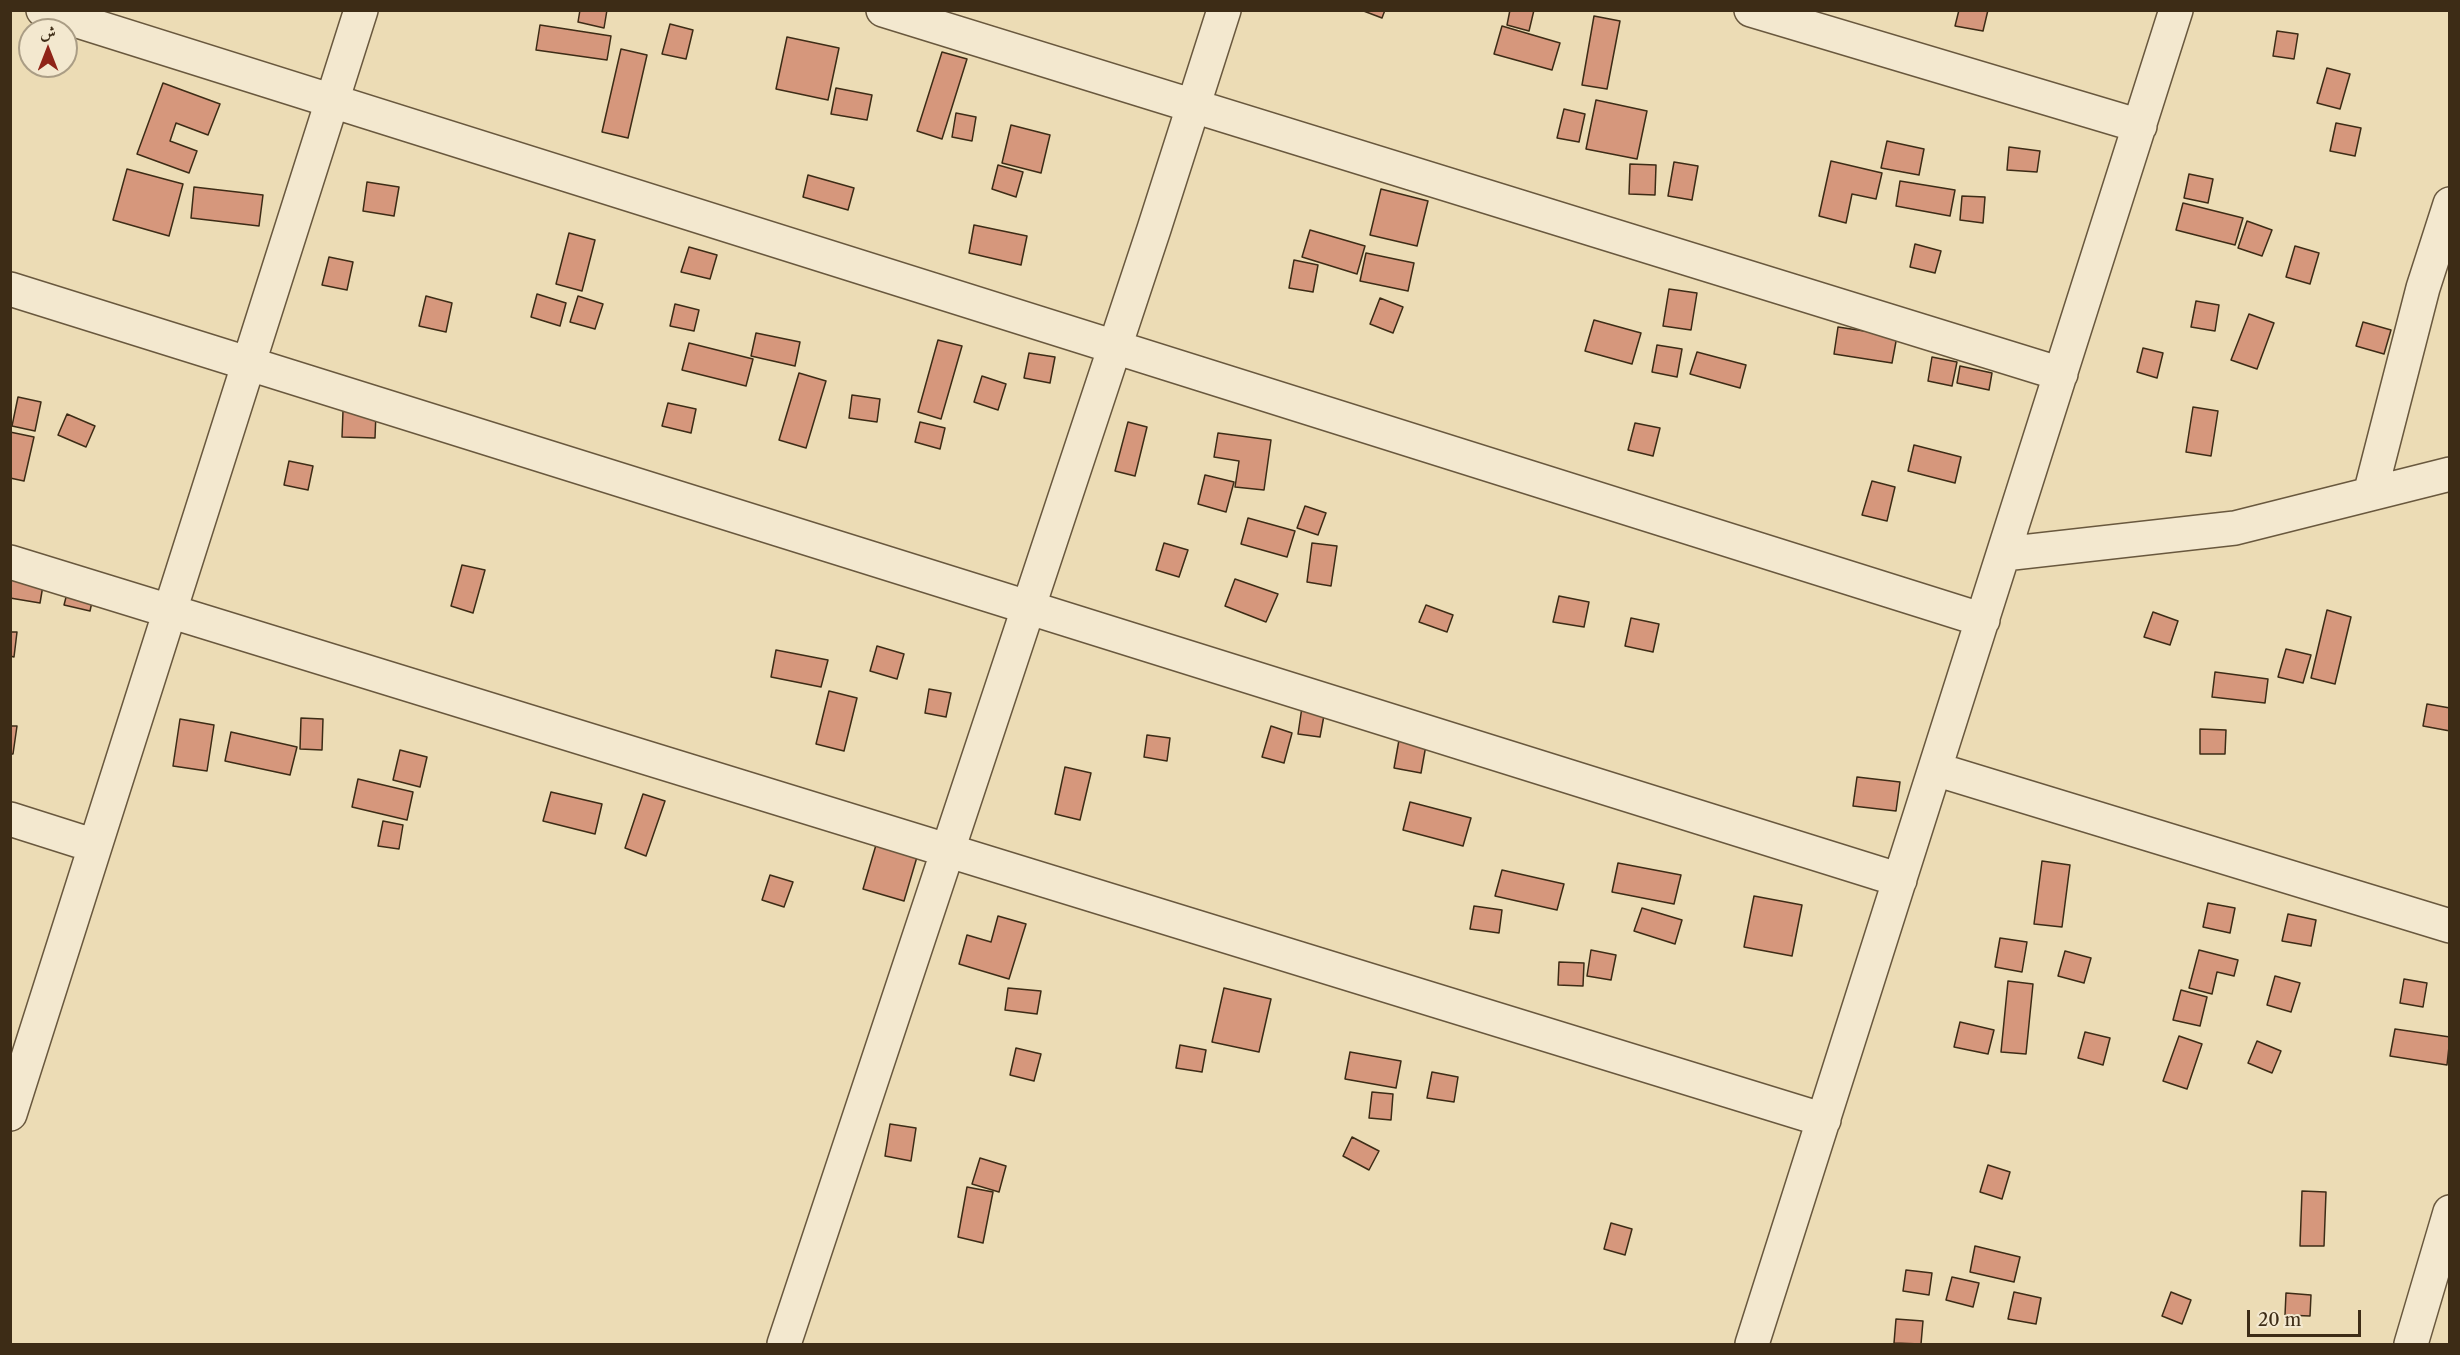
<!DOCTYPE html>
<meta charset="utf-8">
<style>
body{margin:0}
#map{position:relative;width:2460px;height:1355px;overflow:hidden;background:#ecdcb5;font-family:"Libre Caslon Text",Amiri,serif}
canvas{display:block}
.frame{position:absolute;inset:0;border:12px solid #3d2c16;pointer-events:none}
.north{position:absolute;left:18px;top:18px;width:60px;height:60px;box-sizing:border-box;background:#f3e8cf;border:2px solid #aa9d85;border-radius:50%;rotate:0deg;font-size:16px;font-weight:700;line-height:24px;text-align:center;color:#3d2c16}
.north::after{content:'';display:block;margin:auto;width:21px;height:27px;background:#8f2418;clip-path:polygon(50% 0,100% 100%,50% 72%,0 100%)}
.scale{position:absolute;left:2247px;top:1310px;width:114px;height:27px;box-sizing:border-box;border:3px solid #3d2c16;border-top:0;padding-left:8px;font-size:18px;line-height:21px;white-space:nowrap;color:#3d2c16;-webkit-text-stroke:4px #f3e8cf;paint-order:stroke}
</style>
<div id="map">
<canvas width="2460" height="1355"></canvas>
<div class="frame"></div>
<div class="north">ش</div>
<div class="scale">20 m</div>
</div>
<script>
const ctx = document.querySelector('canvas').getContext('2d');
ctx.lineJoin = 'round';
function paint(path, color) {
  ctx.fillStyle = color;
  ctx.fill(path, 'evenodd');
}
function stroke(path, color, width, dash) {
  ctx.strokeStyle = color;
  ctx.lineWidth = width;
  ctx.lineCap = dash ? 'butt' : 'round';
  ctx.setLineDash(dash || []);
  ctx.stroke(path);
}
const building = new Path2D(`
 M580 10H607L604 28 578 22Z
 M1361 10H1385L1382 18Z
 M1510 10H1534L1529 31 1507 25Z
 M1959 10H1988L1983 31 1955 26Z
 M1594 16 1620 21 1607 89 1582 85Z
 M670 24 693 30 686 59 662 54Z
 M540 25 611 36 607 60 536 50Z
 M1502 26 1560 43 1552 70 1494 54Z
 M2277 31 2298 34 2294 59 2273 56Z
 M787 37 839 48 828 100 776 89Z
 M621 49 647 55 628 138 602 132Z
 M942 52 967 59 942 139 917 131Z
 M2327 68 2350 74 2340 109 2317 103Z
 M163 83 220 104 208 135 176 123 170 141 197 151 189 173 137 154Z
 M836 88 872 95 867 120 831 114Z
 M1596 100 1647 111 1637 159 1586 149Z
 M1564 109 1585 114 1579 142 1557 138Z
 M956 113 976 117 972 141 952 137Z
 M2336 123 2361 128 2355 156 2330 151Z
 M1011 125 1050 135 1041 173 1002 163Z
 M1887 141 1924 149 1919 175 1881 168Z
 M2009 147 2040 151 2037 172 2007 170Z
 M1831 161 1882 173 1876 199 1852 194 1846 223 1819 216Z
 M1674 162 1698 166 1692 200 1668 196Z
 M1630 164 1656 165 1655 195 1629 194Z
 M998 165 1023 172 1016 197 992 189Z
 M127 169 183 184 169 236 113 220Z
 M2189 174 2213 179 2208 203 2184 198Z
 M808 175 854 188 848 210 803 197Z
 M1900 181 1955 190 1950 216 1896 206Z
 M367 182 399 187 394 216 363 211Z
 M194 187 263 195 259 226 191 218Z
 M1381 189 1428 201 1417 246 1370 235Z
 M1962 196 1985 197 1983 223 1960 220Z
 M2183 203 2243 218 2235 245 2176 230Z
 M2247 221 2272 230 2262 256 2238 248Z
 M974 225 1027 236 1021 265 969 253Z
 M1310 230 1365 246 1357 274 1302 257Z
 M569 233 595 240 582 291 556 284Z
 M1915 244 1941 251 1935 273 1910 267Z
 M2295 246 2319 253 2310 284 2286 277Z
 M689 247 717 255 710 279 681 272Z
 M1366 253 1414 263 1408 291 1360 281Z
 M329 257 353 262 347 290 322 285Z
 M1294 260 1318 265 1313 292 1289 288Z
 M1669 289 1697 293 1691 330 1663 326Z
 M537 294 566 303 560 326 531 317Z
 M426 296 452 303 446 332 419 326Z
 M578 296 603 304 595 329 570 322Z
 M1380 298 1403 307 1393 333 1370 324Z
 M2196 301 2219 305 2215 331 2191 327Z
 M675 304 699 310 694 331 670 326Z
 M2249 314 2274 323 2257 369 2231 360Z
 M1594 320 1641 333 1632 364 1585 351Z
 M2363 322 2391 330 2384 354 2356 346Z
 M1838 327 1897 336 1892 363 1834 354Z
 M756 333 800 342 795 366 751 356Z
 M938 340 962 346 941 419 918 412Z
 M689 343 753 359 746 386 682 370Z
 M1657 345 1682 349 1677 377 1652 372Z
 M2143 348 2163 353 2157 378 2137 372Z
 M1697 352 1746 365 1740 388 1690 374Z
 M1029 353 1055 357 1050 383 1024 378Z
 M1932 357 1957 362 1952 386 1928 381Z
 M1960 366 1992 373 1989 390 1957 383Z
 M799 373 826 381 806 448 779 440Z
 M982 376 1006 384 998 410 974 402Z
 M852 395 880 399 877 422 849 418Z
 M18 397 41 402 35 431 12 426Z
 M668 403 696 409 691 433 662 426Z
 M2193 407 2218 411 2211 456 2186 452Z
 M343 411 376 412 375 438 342 437Z
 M67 414 95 426 86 447 58 435Z
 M920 422 945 428 940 449 915 442Z
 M1128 422 1147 427 1135 476 1115 471Z
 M1635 423 1660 428 1653 456 1628 450Z
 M10 432 34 437 24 481 10 478Z
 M1218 433 1271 440 1264 490 1235 487 1239 461 1214 457Z
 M1914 445 1961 457 1955 483 1908 471Z
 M289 461 313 466 308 490 284 485Z
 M1205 475 1234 482 1226 512 1198 504Z
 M1872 481 1895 487 1887 521 1862 515Z
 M1305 506 1326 513 1318 535 1297 528Z
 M1248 518 1295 531 1287 557 1241 544Z
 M1164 543 1188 550 1179 577 1156 570Z
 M1312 543 1337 546 1331 586 1307 582Z
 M10 562 46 568 40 603 10 598Z
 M462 565 485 570 473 613 451 606Z
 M71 578 96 584 90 611 64 605Z
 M1235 579 1278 594 1266 622 1225 606Z
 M1559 596 1589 602 1584 627 1553 622Z
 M1426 605 1453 615 1447 632 1419 622Z
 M2327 610 2351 617 2335 684 2311 678Z
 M2153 612 2178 621 2170 645 2144 637Z
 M1631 618 1659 624 1653 652 1625 646Z
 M10 632H17L14 657 10 656Z
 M877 646 904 654 897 679 870 671Z
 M2286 649 2311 655 2303 683 2278 677Z
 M776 650 828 660 821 687 771 677Z
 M2215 672 2268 679 2265 703 2212 697Z
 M929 689 951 693 946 717 925 713Z
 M829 691 857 698 844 751 816 744Z
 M2427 704 2450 708V731L2423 726Z
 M1302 707 1325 710 1320 737 1298 734Z
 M301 718 323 719 322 750 300 749Z
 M180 719 214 725 207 771 173 766Z
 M10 726H17L13 754H10Z
 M1271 726 1292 733 1284 763 1262 757Z
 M2200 729 2226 730 2225 754H2200Z
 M231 732 297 747 290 775 225 761Z
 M1147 735 1170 738 1167 761 1144 757Z
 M1399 740 1426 745 1421 773 1394 768Z
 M400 750 427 757 420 787 393 780Z
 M1065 767 1091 773 1080 820 1055 814Z
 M1857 777 1900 782 1896 811 1853 806Z
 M358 779 413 792 407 820 352 807Z
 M551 792 602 804 595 834 543 821Z
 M643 794 665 801 646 856 625 848Z
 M1410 802 1471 818 1463 846 1403 830Z
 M383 821 403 825 399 849 378 846Z
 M876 845 917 857 904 901 863 889Z
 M2042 861 2070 865 2062 927 2034 924Z
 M1618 863 1681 875 1674 904 1612 892Z
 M1502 870 1564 884 1557 910 1495 896Z
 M770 875 793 882 784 907 762 900Z
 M1754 896 1802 905 1792 956 1744 947Z
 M2208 903 2235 908 2230 933 2203 927Z
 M1474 906 1502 910 1499 933 1470 929Z
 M1642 908 1682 920 1675 944 1634 931Z
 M2288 914 2316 920 2311 946 2282 941Z
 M998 916 1026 924 1009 979 959 964 967 935 991 942Z
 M2000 938 2027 942 2022 972 1995 967Z
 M1591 950 1616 955 1611 980 1587 976Z
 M2199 950 2238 960 2234 976 2217 972 2212 994 2189 988Z
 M2065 951 2091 958 2084 983 2058 976Z
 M1559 962 1584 963 1583 986 1558 985Z
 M2275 976 2300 983 2291 1012 2267 1005Z
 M2404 979 2427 983 2423 1007 2400 1003Z
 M2008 981 2033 984 2026 1054 2001 1052Z
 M1008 988 1041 991 1037 1014 1005 1010Z
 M1224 988 1271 999 1259 1052 1212 1042Z
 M2181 990 2207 997 2200 1026 2173 1020Z
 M1960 1022 1994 1030 1988 1054 1954 1047Z
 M2395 1029 2450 1037 2447 1065 2390 1056Z
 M2085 1032 2110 1038 2103 1065 2078 1058Z
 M2179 1036 2202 1044 2187 1089 2163 1081Z
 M2257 1041 2281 1051 2272 1073 2248 1063Z
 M1180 1045 1206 1050 1202 1072 1176 1068Z
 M1016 1048 1041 1054 1034 1081 1010 1075Z
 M1350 1052 1401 1061 1396 1088 1345 1079Z
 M1432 1072 1458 1077 1454 1102 1427 1098Z
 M1372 1092 1393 1094 1391 1120 1369 1118Z
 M890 1124 916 1128 911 1161 885 1156Z
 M1352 1137 1379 1151 1369 1170 1343 1156Z
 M980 1158 1006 1166 999 1192 972 1184Z
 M1988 1165 2010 1172 2002 1199 1980 1192Z
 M967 1187 993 1192 983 1243 958 1237Z
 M2302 1191 2326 1192 2324 1246H2300Z
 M1611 1223 1632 1229 1625 1255 1604 1249Z
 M1975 1246 2020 1257 2014 1282 1970 1272Z
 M1906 1270 1932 1273 1929 1295 1903 1291Z
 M1952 1277 1979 1283 1973 1307 1946 1300Z
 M2014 1292 2041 1298 2036 1324 2008 1319Z
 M2171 1292 2191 1300 2182 1324 2162 1316Z
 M2286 1293 2311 1295 2310 1316 2285 1315Z
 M1896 1319 1923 1321 1921 1344 1894 1343Z`);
paint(building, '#d6977c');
stroke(building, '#3d2c16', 1.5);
const minor = new Path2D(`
 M43 10 1983 620
 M883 10 2061 374
 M1751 10 2140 126
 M10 289 1900 880
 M2370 494 2423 288 2450 204
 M2004 554 2235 528 2450 474
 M10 562 1824 1120
 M1935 769 2450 926
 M10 819 95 846
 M10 1114 361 10
 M784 1344 1154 229 1224 10
 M1752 1344 2176 10
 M2411 1344 2450 1212`);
stroke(minor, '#69583e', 36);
stroke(minor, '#f3e8cf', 33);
</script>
